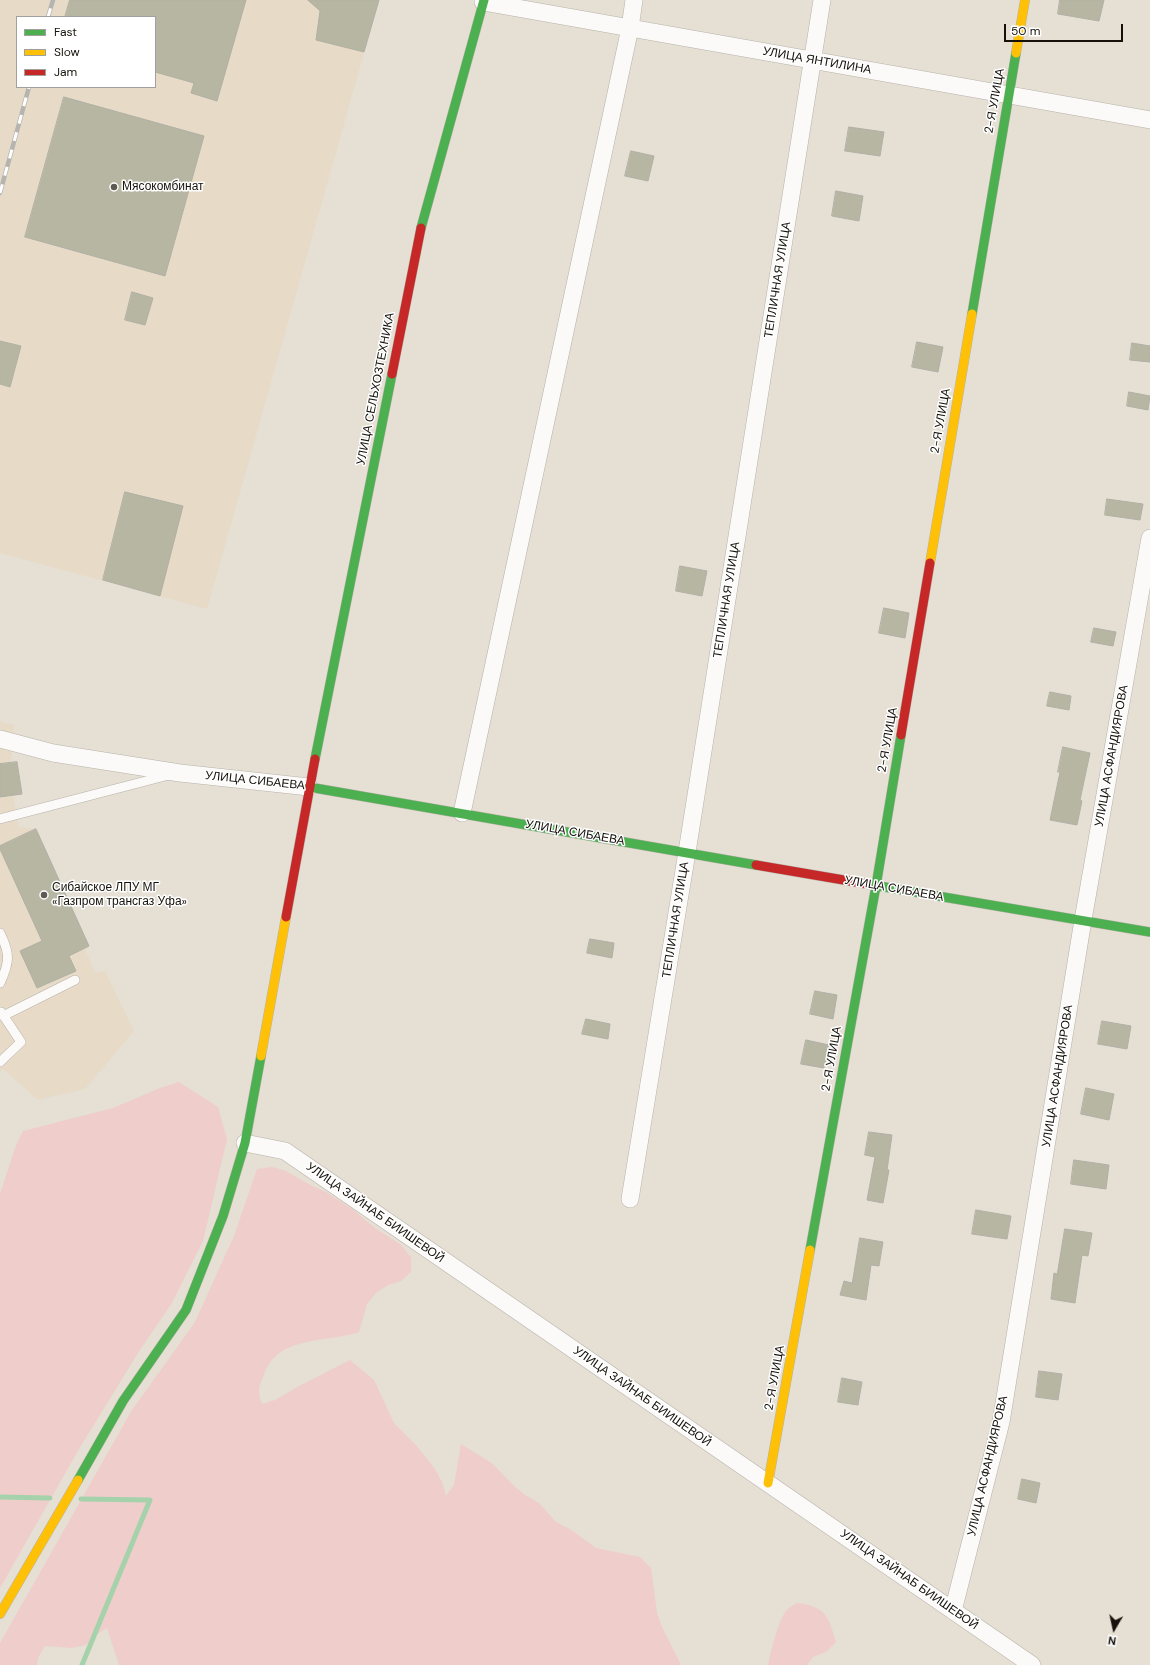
<!DOCTYPE html>
<meta charset="utf-8">
<style>
body{margin:0}
#map{position:relative;width:1150px;height:1665px;overflow:hidden;background:#e5dfd4;font-family:"DM Sans",sans-serif}
canvas{display:block}
.legend{position:absolute;left:16px;top:16px;width:140px;height:72px;box-sizing:border-box;background:#fff;border:1px solid #a2a09d;margin:0;padding:5px 7px;list-style:none;font-size:12px;color:#16120b}
.legend li{display:flex;align-items:center;gap:8px;height:20px}
.legend b{width:20px;border:1px solid #a2a09d}
.north{position:absolute;left:1094px;top:1609px;width:40px;height:40px;-webkit-text-stroke:3px #fff;paint-order:stroke;rotate:189deg;font-size:11px;font-weight:700;line-height:16px;text-align:center;color:#16120b}
.north::after{content:'';display:block;margin:auto;width:14px;height:18px;background:#16120b;clip-path:polygon(50% 0,100% 100%,50% 72%,0 100%)}
.scale{position:absolute;left:1004px;top:24px;width:119px;height:18px;box-sizing:border-box;border:2px solid #16120b;border-top:0;padding-left:5px;font-size:12px;line-height:14px;white-space:nowrap;color:#16120b;-webkit-text-stroke:3px #fff;paint-order:stroke}
</style>
<div id="map">
<canvas width="1150" height="1665"></canvas>
<ul class="legend">
<li><b style="height:5px;background:#4caf50"></b>Fast</li>
<li><b style="height:5px;background:#ffc107"></b>Slow</li>
<li><b style="height:5px;background:#c62828"></b>Jam</li>
</ul>
<div class="north">N</div>
<div class="scale">50 m</div>
</div>
<script>
const ctx = document.querySelector('canvas').getContext('2d');
ctx.lineJoin = 'round';
function paint(path, color) {
  ctx.fillStyle = color;
  ctx.fill(path, 'evenodd');
}
function stroke(path, color, width, dash) {
  ctx.strokeStyle = color;
  ctx.lineWidth = width;
  ctx.lineCap = dash ? 'butt' : 'round';
  ctx.setLineDash(dash || []);
  ctx.stroke(path);
}
function label(font, color, halo, rows, align = 'center') {
  ctx.font = font + ' "DM Sans",sans-serif';
  ctx.lineWidth = 3;
  ctx.setLineDash([]);
  ctx.textBaseline = 'middle';
  ctx.strokeStyle = halo;
  ctx.fillStyle = color;
  for (const [text, x, y, turn = 0] of rows) {
    ctx.save();
    ctx.translate(x, y);
    ctx.rotate((+turn || 0) * Math.PI / 180);
    ctx.textAlign = isNaN(turn) ? turn : align;
    if (halo) ctx.strokeText(text, 0, 0);
    ctx.fillText(text, 0, 0);
    ctx.restore();
  }
}
paint(new Path2D(`
 M0 0H379L207 609 0 553ZM17 17H155V87H17Z
 M0 721 14 725 11 762H17L22 794 13 796 19 827 36 829 89 947 85 949 95 973 105 971 134 1031 85 1089 38 1100 3 1069 0 1072Z`), '#e7dbc7');
paint(new Path2D(`
 M179 1082 218 1107 227 1139 203 1241 172 1303 138 1353 79 1449 0 1588V1194L15 1148 23 1131 113 1108 160 1088Z
 M272 1167 286 1171 312 1186 326 1192 352 1209 375 1228 401 1245 411 1257V1272L401 1281 388 1285 376 1293 367 1304 359 1332C327 1343 280 1335 265 1372 259 1387 257 1388 262 1404L275 1400 299 1386 350 1360 374 1380 394 1423 416 1445 435 1469 442 1482 446 1496 454 1485 461 1444 493 1464 514 1486 525 1495 539 1503 556 1522 570 1529 596 1548 640 1557 651 1568 657 1613 662 1627 681 1665H119L107 1628 96 1635 86 1645 72 1648 45 1646 38 1658 37 1665H0V1643L132 1410 195 1322 234 1236 257 1169Z
 M797 1603C826 1607 828 1615 836 1642L826 1652 813 1657 807 1665H768C771 1652 778 1619 787 1610 789 1607 794 1605 797 1603Z`), '#efcdcb');
stroke(new Path2D(`
 M0 1497 50 1498
 M81 1499 150 1500 82 1665`), '#a5d2aa', 5);
const building = new Path2D(`
 M70 0H246L217 101 191 93 194 83 155 72V17H65Z
 M308 0H379L364 52 316 40 320 11Z
 M1060 0H1104L1099 21 1058 14Z
 M64 97 204 136 165 276 25 237Z
 M849 127 884 132 880 156 845 151Z
 M631 151 654 156 648 181 625 176Z
 M836 191 863 196 859 221 832 216Z
 M132 292 153 298 145 325 125 320Z
 M0 341 21 346 10 387 0 384Z
 M917 342 943 347 938 372 912 367Z
 M1132 343 1150 346V362L1130 360Z
 M1129 392 1150 396 1148 410 1127 406Z
 M125 492 183 506 160 596 103 580Z
 M1107 499 1143 504 1140 520 1105 515Z
 M680 566 707 571 702 596 676 591Z
 M884 608 909 613 905 638 879 633Z
 M1094 628 1116 632 1113 646 1091 642Z
 M1050 692 1071 696 1069 710 1047 706Z
 M1063 747 1090 753 1080 800 1082 801 1077 825 1050 820 1060 772H1058Z
 M17 762 22 794 0 797V764Z
 M36 829 89 946 69 956 76 971 37 988 20 951 42 941 0 849V846Z
 M590 939 614 943 612 958 587 953Z
 M815 991 837 995 833 1019 810 1014Z
 M586 1019 610 1024 608 1039 582 1034Z
 M1102 1021 1131 1026 1127 1049 1098 1044Z
 M806 1040 829 1045 824 1068 801 1064Z
 M1086 1088 1114 1094 1109 1120 1081 1114Z
 M869 1132 892 1135 887 1170H889L883 1203 867 1200 875 1157 865 1155Z
 M1074 1160 1109 1165 1106 1189 1071 1184Z
 M976 1210 1011 1216 1007 1239 972 1234Z
 M1065 1229 1092 1233 1088 1256 1082 1255 1075 1303 1051 1299 1054 1273 1057 1274Z
 M860 1238 883 1242 879 1266 871 1265 866 1300 840 1295 844 1281 852 1283Z
 M1039 1371 1062 1374 1058 1400 1036 1397Z
 M842 1378 862 1382 858 1405 838 1402Z
 M1022 1479 1040 1483 1036 1503 1018 1499Z`);
paint(building, '#b7b6a2');
stroke(building, '#b1b0a6', 1);
const lane = new Path2D(`
 M0 819 169 775
 M0 933C10 953 10 962 0 983
 M3 1016 75 980
 M0 1062 21 1042 1 1012`);
const street = new Path2D(`
 M483 2 1150 120
 M0 739 53 753 180 773 309 787
 M462 813 630 28 634 0
 M245 1143 285 1151 1032 1665
 M630 1199 687 852 822 0
 M953 1611 1001 1422 1083 920 1150 538`);
const fast = new Path2D(`
 M421 228 484 0
 M972 314 1016 53
 M315 759 392 374
 M309 787 756 865
 M867 884 1150 932
 M810 1250 876 886 901 735
 M78 1480 123 1401 186 1310 223 1216 245 1143 261 1056`);
const slow = new Path2D(`
 M1016 53 1025 0
 M930 563 972 314
 M261 1056 286 917
 M768 1483 810 1250
 M0 1614 78 1480`);
const jam = new Path2D(`
 M392 374 421 228
 M901 735 930 563
 M756 865 867 884
 M286 917 315 759`);
stroke(lane, '#b7b2a9', 10);
stroke(street, '#b7b2a9', 18);
stroke(fast, '#b7b2a9', 10);
stroke(slow, '#b7b2a9', 10);
stroke(jam, '#b7b2a9', 10);
stroke(lane, '#fbfaf9', 9);
stroke(street, '#fbfaf9', 17);
stroke(fast, '#4caf50', 9);
stroke(slow, '#ffc107', 9);
stroke(jam, '#c62828', 9);
const rail = new Path2D(`
 M48 17 53 0
 M0 193 29 87`);
stroke(rail, '#b5b4b1', 4.5);
stroke(rail, '#fff', 3, [9]);
for (const [x, y, r, color] of [
 [114,187,4,"#5e5a51"],
 [44,895,4,"#5e5a51"]
]) {
  const dot = new Path2D();
  dot.arc(x, y, r, 0, 2 * Math.PI);
  ctx.fillStyle = color;
  ctx.fill(dot);
  stroke(dot, '#fff', 1.5);
}
label('12px', '#16120b', '#fff', [
 ["УЛИЦА ЯНТИЛИНА",817,61,10],
 ["2-Я УЛИЦА",995,101,-80],
 ["ТЕПЛИЧНАЯ УЛИЦА",778,280,-81],
 ["УЛИЦА СЕЛЬХОЗТЕХНИКА",376,389,-79],
 ["2-Я УЛИЦА",941,421,-80],
 ["ТЕПЛИЧНАЯ УЛИЦА",727,600,-81],
 ["2-Я УЛИЦА",888,740,-80],
 ["УЛИЦА АСФАНДИЯРОВА",1112,756,-80],
 ["УЛИЦА СИБАЕВА",255,781,6],
 ["УЛИЦА СИБАЕВА",575,833,10],
 ["УЛИЦА СИБАЕВА",894,889,10],
 ["ТЕПЛИЧНАЯ УЛИЦА",676,920,-81],
 ["2-Я УЛИЦА",832,1059,-80],
 ["УЛИЦА АСФАНДИЯРОВА",1058,1076,-81],
 ["УЛИЦА ЗАЙНАБ БИИШЕВОЙ",375,1213,35],
 ["2-Я УЛИЦА",775,1378,-80],
 ["УЛИЦА ЗАЙНАБ БИИШЕВОЙ",642,1397,35],
 ["УЛИЦА АСФАНДИЯРОВА",988,1466,-77],
 ["УЛИЦА ЗАЙНАБ БИИШЕВОЙ",909,1580,35]
]);
label('12px', '#16120b', '#fff', [
 ["Мясокомбинат",122,187],
 ["Сибайское ЛПУ МГ",52,888],
 ["«Газпром трансгаз Уфа»",52,902]
], 'left');
</script>
